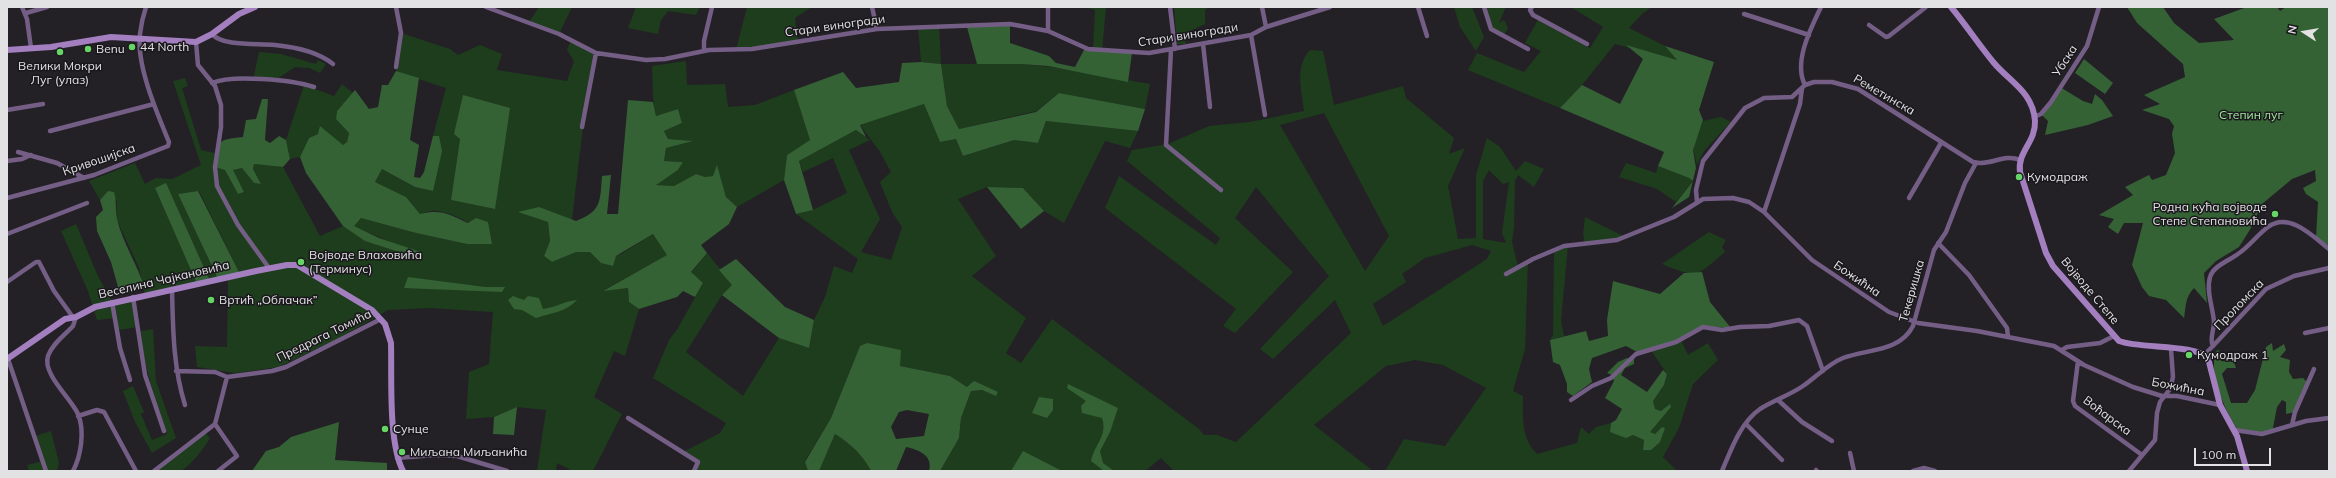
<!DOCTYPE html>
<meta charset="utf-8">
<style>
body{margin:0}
#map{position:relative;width:2336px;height:478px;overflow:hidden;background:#232126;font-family:Mulish,sans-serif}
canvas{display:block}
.frame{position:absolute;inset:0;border:8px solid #e2e1e4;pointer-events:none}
.north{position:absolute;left:2284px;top:12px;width:40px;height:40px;-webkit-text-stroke:3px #1a181c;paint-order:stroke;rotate:282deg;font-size:11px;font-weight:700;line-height:16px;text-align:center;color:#e2e1e4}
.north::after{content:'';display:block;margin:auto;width:14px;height:18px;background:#e2e1e4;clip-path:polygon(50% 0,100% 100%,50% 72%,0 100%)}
.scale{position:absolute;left:2194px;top:448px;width:77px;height:18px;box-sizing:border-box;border:2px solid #e2e1e4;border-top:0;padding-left:5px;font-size:12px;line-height:14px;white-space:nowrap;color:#e2e1e4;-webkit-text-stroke:3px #1a181c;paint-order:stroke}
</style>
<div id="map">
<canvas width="2336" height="478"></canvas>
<div class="frame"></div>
<div class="north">N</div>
<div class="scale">100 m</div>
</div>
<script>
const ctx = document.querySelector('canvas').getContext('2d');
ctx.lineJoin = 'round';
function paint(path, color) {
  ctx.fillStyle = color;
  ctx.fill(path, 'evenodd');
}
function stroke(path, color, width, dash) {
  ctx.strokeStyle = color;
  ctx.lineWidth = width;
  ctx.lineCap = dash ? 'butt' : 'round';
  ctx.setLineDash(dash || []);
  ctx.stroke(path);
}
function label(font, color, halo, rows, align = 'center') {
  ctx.font = font + ' Mulish,sans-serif';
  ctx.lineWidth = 3;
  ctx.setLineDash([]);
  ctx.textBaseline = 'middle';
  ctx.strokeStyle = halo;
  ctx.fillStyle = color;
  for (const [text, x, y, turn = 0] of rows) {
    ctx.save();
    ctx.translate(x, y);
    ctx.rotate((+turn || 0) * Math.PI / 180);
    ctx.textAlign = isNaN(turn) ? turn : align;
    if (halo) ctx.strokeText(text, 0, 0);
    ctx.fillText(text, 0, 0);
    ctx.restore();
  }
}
paint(new Path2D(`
 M539 7H572L559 34 529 22Z
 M636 7H697L699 8 696 15 668 11 661 20 658 34 628 28Z
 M747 7H812L795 18 798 41 736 50Z
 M1085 7H1106L1102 51 1093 50 1095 10Z
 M1174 7H1210L1205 10V24L1184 34 1186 44H1177Z
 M1454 7H1472L1484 37 1476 51 1460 27Z
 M1486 7H1506L1499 23 1504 20 1508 28 1503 37 1492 30Z
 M1571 7H1652L1642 14 1629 28 1665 46 1677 60 1615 44 1582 85 1560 108 1468 70 1477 53 1524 72 1541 51 1525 43 1538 20 1590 48 1603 27Z
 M939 26 941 64H1020L1051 67 1150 84 1145 109 1059 93 1036 111 959 129 947 106 941 64 921 62 918 27Z
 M401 33 450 49 458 55 480 45 502 54 497 70 567 81 574 61 567 50 571 40 596 53 584 117 572 220 548 222 550 241 544 256 552 262 576 252H590L601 263 623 253 653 234 668 255 604 290 628 288 629 302 639 309 625 356 614 351 594 397 622 414 593 471H573L557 463 556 471H537L546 410 517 407 494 417 466 419 469 372 489 364 493 312 429 308 388 310 339 338 279 367 235 373 197 367 195 346 227 347 228 280 240 274 199 191 178 194 218 279 210 281 166 184 155 188 197 284 145 294 139 268 116 218 117 202 108 191 100 200 89 181 135 163 145 184 156 178 172 179 201 165 173 81 185 78 188 86 182 88 201 150 219 154 225 170 238 194 244 192 232 170 242 168 254 183 261 184 253 169 254 164 283 167 320 236 343 226C371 245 387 249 421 255L353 226 361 218 416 233 467 244H491V236C475 227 455 212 436 211 431 210 425 213 420 214L406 197 375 182 382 169 415 187 433 191 439 136H433L446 88 397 72 396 67ZM460 139 495 209 451 200Z
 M1310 50 1323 51 1334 105 1403 86 1406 98 1454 138 1449 154 1465 148 1448 186 1458 239 1476 238V175L1487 138 1500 147 1516 171 1525 161 1544 169 1534 187 1518 175 1515 181 1514 227 1512 242 1518 267 1528 261 1525 349 1513 391 1523 396C1523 418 1521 438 1537 454L1577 443 1581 427 1589 434 1596 427 1611 423 1610 432 1633 435 1644 440 1643 450 1662 427 1655 434 1649 432 1671 407 1661 411 1654 409 1653 401 1664 385 1667 374 1650 349 1681 340 1688 355 1708 343 1718 360 1693 384 1679 428 1663 457 1677 471H1385L1404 439 1445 446 1486 388 1443 365 1415 360 1386 366 1314 425 1373 471H1174L1161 458 1145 471H940L959 438 961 418 971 391 982 390 996 396 998 392 967 387 950 376 900 366 860 346 831 418 805 461 808 471H694L698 462 683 452 720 433 726 423 653 378 669 340 678 328 703 283 691 273 707 253 733 285 722 295 686 352 743 396 779 338 809 348 814 320 825 297 834 266 852 273 858 259 796 214 813 210 847 193 833 158 803 172 799 161 856 130 870 140 849 150 880 219 861 252 891 260 902 227 892 212 880 182 891 172 880 152 860 125 924 104 940 142 956 139 963 156 1014 140 1038 143 1046 121 1138 131 1130 148 1105 141 1064 223 1044 211 1023 188 987 187 958 199 996 256 972 276 1026 318 1006 353 1021 363 1052 319 1199 429 1204 435H1217L1236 442 1351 333 1335 300 1273 359 1260 349 1329 276 1256 187 1235 218 1293 272 1235 333 1223 326 1236 309 1105 208 1119 176 1216 245 1220 238 1127 161 1132 150 1168 144 1209 126 1250 122 1304 111C1302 90 1294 67 1310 50ZM1324 113 1389 236 1365 271 1280 125ZM1489 170 1503 184 1509 182 1502 233 1506 243 1483 239V181ZM1472 245 1491 251 1487 259 1383 326 1373 304 1406 282 1402 274 1425 258Z
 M259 52 281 54 316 64 318 60 326 64 320 73 309 68 295 67 277 79 253 80Z
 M686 61 687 85 725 84 728 107 755 105 794 90 810 140 787 155 784 180 737 207 726 197 717 166 714 176 705 177 696 174 674 186 655 185 678 170 683 162 664 161 666 148 692 141 668 139 664 131 682 123 678 109 656 116C652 100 653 83 652 66Z
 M342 84 353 93 337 111 336 119 349 133 347 142 343 145 318 134 309 138 300 157 290 159 286 140 304 85 334 96Z
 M1721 117 1731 122 1704 151 1697 165 1693 148 1703 121Z
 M1626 163 1656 173 1658 166 1689 178 1693 181 1676 202 1657 189 1619 177Z
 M1585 217 1623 236 1617 240 1585 244 1583 234Z
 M76 224 97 274 112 302 133 297 138 327 118 330 116 318 97 320 88 291 61 231Z
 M1709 232 1726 240 1722 247 1725 252C1697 276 1698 279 1662 264Z
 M1568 245 1561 321 1564 336 1550 340 1553 335 1554 250Z
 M153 329 156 381 176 438 152 453 135 422 123 391 133 386 144 412 141 414 152 440 167 434C156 399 143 367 141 331Z
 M51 431 59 463 57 471H29L27 465 43 461 35 436Z
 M205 433 210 438C206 446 189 468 180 471 174 473 164 471 157 471Z
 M835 434C851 444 863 454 871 471H819Z`), '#1e3d1d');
paint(new Path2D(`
 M2127 7H2163L2174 23 2199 43 2234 40 2214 19 2247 7H2277L2280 11 2286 7H2329V246L2316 238 2318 202 2306 194 2303 188 2316 181 2315 170 2292 179 2262 204 2251 228 2239 247 2216 261 2204 273 2207 303 2194 288C2185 297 2186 307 2184 318L2166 300 2149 296 2142 287 2132 265 2143 223H2124L2118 234 2108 227 2114 219 2099 215 2133 195 2125 187 2149 175 2152 180 2166 175 2175 153 2172 134 2174 126 2169 119 2142 110 2160 104 2144 95 2185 77 2183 64 2137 23Z
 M1010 24V43L1049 56 1056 63 1075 67 1085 48 1132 53 1128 82 1048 66 1020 64H977L967 27Z
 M1626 45 1677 60 1665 46 1714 62 1699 110 1703 120 1693 150 1696 168 1689 197 1672 208 1693 181 1689 178 1658 166 1664 152 1560 108 1582 85 1620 104 1643 59Z
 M2084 59 2113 83 2105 94 2075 73Z
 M921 62 941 64 947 106 959 129 1036 112 1059 93 1145 109 1138 131 1046 121 1038 143 1014 140 963 156 956 139 940 142 924 104 860 125 866 137 856 130 799 161 813 210 796 214 784 180 787 155 810 140 794 90 843 72 856 88 899 82 902 63Z
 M396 71 419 78 410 140 419 145 414 177 420 178 424 172 433 136H439L442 151 433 191 415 187 382 169 375 182 406 197 420 214C441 209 449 214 468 223L476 218 488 222 492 244H467L416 233 361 218 354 226 379 238 421 252V255L396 251 365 241 343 226 306 173 300 157 309 138 318 134 320 126 343 145 347 142 349 133 336 119 337 111 355 90 369 109 378 107 382 85H388Z
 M2060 87 2083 101 2092 104 2095 94 2102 100 2113 116 2088 125 2045 135 2048 121 2041 114Z
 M463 95 510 108 495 209 451 200 460 139 454 134Z
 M262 99H268L265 140 270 143 279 136 286 140 290 159 283 167 254 164 253 169 261 184 254 183 242 168 233 170 244 192 238 194 225 170 215 167C218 140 216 140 243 137L246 120 256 119Z
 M628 100 653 102 656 116 678 109 682 123 664 131 668 139 693 141 666 148 664 161 683 162 678 170 656 185 674 186 696 174 705 177 713 176 717 165 726 197 737 207 729 224 701 245 707 253 691 272 703 283 695 297 683 291 677 297 639 309 629 302 628 288 603 291 667 255 653 234 616 256 613 266 601 263 590 252H576L552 262 544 256 550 241 548 222 518 212 539 207 576 221C602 211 600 201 602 176L611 175 607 214H618Z
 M166 183 210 281 197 284 155 188Z
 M987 187 1023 188 1044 211 1021 229Z
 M108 191 114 192C117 202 115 210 117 219 123 244 138 265 145 289L120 294 111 262 97 231 96 217 103 210 100 200Z
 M198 191 240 274 218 279 178 194Z
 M736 259 785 307 814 320 809 348 779 338 722 295 732 285 719 270Z
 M1702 272 1710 302 1731 328 1706 327 1685 338 1639 353 1626 346 1592 358 1589 369 1592 382 1573 396 1567 392V384L1560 365 1553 362 1550 340 1586 331 1589 341 1608 336 1607 320 1613 281 1660 294 1684 273Z
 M408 277 485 287H505L502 292 404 288Z
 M513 296 524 300 528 296 539 298 543 309C555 308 564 301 577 300 566 312 551 313 536 318L522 310 514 309 508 300Z
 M867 343 901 350 900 366 950 376 967 387 974 381 998 392 996 396 982 390 971 391 961 418 959 438 940 471H929C933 456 920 450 906 447L896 471H871C863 455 851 444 835 434L819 471H808L805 462 831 418 860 346ZM907 410 929 414 924 436 896 439 891 427 899 412Z
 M2272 343 2273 351 2284 344 2286 350 2280 357 2290 360 2289 372 2293 379 2303 378 2308 383 2295 412 2286 414V402L2282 400 2277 407 2272 433 2262 434 2237 429C2225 409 2208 375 2216 351L2219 350 2221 361 2234 362 2236 368H2227L2222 374 2231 403H2247L2255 390 2266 347Z
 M1627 358 1634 359V364L1625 368 1621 375 1647 392 1663 370 1667 374 1664 385 1653 401 1655 409 1661 411 1670 404 1671 407 1650 432 1655 434 1662 427 1665 428 1660 442 1651 450H1643L1644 440 1633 435 1626 438 1610 432 1611 423 1616 420 1622 409 1605 398 1614 381 1612 375 1607 373 1618 362Z
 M1068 384 1118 408 1110 432 1100 451 1103 463 1114 471H1104L1091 461C1094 445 1108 436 1102 418L1082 413 1081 406 1086 401 1067 388Z
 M1039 397 1053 399V410L1047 418 1032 413Z
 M517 407 514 435 493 434 494 417Z
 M339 422 335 460 387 463V471H252L266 451 279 447 291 437Z
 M1023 451 1062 471H1011Z`), '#346234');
stroke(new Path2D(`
 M22 7 27 19 31 48
 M486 7 559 34 596 53 646 60 665 59 709 50 752 49 877 29 1010 24 1048 31 1088 49 1149 53 1251 35 1266 27 1330 7
 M872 7 877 29
 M1170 7 1175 49
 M1262 7 1266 27
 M1418 7 1427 36
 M1484 7 1491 29 1528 49
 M1532 7 1530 10 1533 15 1587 44
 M26 13 47 7
 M1744 14 1809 35
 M1869 25 1886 37 1889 36 1926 7
 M1048 31V7
 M212 34C223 47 258 43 275 45 295 47 317 51 333 64
 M1251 35 1265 115
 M196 42 198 65 215 86 221 105V127L215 167 217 186 238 225 269 268
 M1203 44 1210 107
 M1171 50 1166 145 1221 190
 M704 51V41L712 7
 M396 67 401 33 396 7
 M212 83C232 74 293 80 314 87
 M1805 85C1793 62 1811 28 1821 7
 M7 110 43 104
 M2034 117 2041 114 2051 102 2087 46 2099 7
 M582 127 596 53
 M50 131 154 104
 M18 152 57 163 84 178
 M7 161 22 159 31 155
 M7 198 94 175 168 146 169 142C157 113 136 65 140 34 141 25 143 16 146 7
 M1909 198 1941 143
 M1697 202 1696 190 1703 161 1745 108 1764 98 1792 97 1805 85 1814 82H1832L1858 89 1973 162C1989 167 2004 153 2020 160
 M1764 212 1800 104 1802 88
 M7 234 87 203
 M1938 243 1969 275 2007 328 2008 337
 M1506 274 1533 259 1564 246 1617 240 1674 217 1703 199 1733 198 1749 202 1764 212 1812 260 1889 312 1918 323 1977 331 2054 346 2084 365 2133 387 2162 396H2177L2220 405
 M7 282 36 262H39L54 291 75 320 73 326C65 335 52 344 48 356 42 374 71 398 78 414 85 431 81 456 73 471
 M172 289C173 328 173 367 185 405
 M133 297 145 375 164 431
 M112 302 120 348 130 380
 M2305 333 2329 328
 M2213 346 2266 289 2294 276 2329 268
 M2062 350 2067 347 2100 343 2114 336
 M2204 355 2213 346C2209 339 2214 331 2214 322 2213 308 2206 291 2210 277 2213 266 2230 260 2238 254 2250 246 2257 235 2268 227 2289 211 2314 237 2329 249
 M8 359 46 471
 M2078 361 2073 401 2075 406 2142 455
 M176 371 215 372 227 377
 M227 377 272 371 286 367 381 319
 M1571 400 1592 386 1611 378 1636 354 1676 342 1703 327 1722 330 1740 327 1769 326 1799 320 1807 326 1823 371
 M1778 400 1802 422 1832 441
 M78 416 97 410 104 412 136 471
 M628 418 698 462 694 471
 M1746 424 1782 460
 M2292 425 2295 412 2314 369
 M2234 430 2262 434 2306 421 2329 418
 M1850 453 1854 471
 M397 458 435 455 457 456 507 471
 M1816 470 1817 471
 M154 471 215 424
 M218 471 237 456 215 424 227 377
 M1722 471C1731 450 1740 423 1760 409 1774 400 1790 395 1803 386 1816 377 1828 364 1843 358 1867 349 1900 352 1913 326L1934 250 1946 232 1965 183 1976 163
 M1913 471 1924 468 1935 471
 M2129 471 2155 440 2157 413 2160 402 2170 389 2173 377 2171 349`), '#745e86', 4.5);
stroke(new Path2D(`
 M1951 7C1966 25 1979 45 1994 63 2010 82 2033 92 2035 121 2036 142 2017 152 2020 172L2046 253 2053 266 2119 341C2141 349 2195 344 2208 358L2220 405 2237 436 2247 471
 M7 50 51 47 111 37 196 42 212 34 239 14 255 7
 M7 359 65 319 76 317 95 307 256 271 287 265H297L372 310 385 324 391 343C392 378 388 442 403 471`), '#a37fc0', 6);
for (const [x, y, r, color] of [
 [132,47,4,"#66d466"],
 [88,49,4,"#66d466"],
 [60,52,4,"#66d466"],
 [2019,177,4,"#66d466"],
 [2275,214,4,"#66d466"],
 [301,262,4,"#66d466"],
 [211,300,4,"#66d466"],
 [2189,355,4,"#66d466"],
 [385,429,4,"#66d466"],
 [402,452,4,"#66d466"]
]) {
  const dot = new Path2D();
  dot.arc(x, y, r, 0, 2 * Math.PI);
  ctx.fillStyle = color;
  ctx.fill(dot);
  stroke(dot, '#1a181c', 1.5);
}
label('12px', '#e2e1e4', '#1a181c', [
 ["Стари виногради",835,26,-8],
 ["Стари виногради",1188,35,-9],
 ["Убска",2065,61,-57],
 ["Реметинска",1884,95,30],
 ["Кривошијска",99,160,-19],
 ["Божићна",1857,279,34],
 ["Веселина Чајкановића",164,280,-13],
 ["Текеришка",1912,291,-74],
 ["Војводе Степе",2090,291,50],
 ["Проломска",2239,305,-46],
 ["Предрага Томића",324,336,-26],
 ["Божићна",2178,387,11],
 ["Воћарска",2107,416,37]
]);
label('12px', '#e2e1e4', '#1a181c', [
 ["44 North",140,47],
 ["Benu",96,49],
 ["Велики Мокри",60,66,"center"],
 ["Луг (улаз)",60,80,"center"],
 ["Кумодраж",2027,177],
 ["Родна кућа војводе",2267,207,"right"],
 ["Степе Степановића",2267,221,"right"],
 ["Војводе Влаховића",309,255],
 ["(Терминус)",309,269],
 ["Вртић „Облачак”",219,300],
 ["Кумодраж 1",2197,355],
 ["Сунце",393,429],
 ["Миљана Миљанића",410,452]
], 'left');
label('12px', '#a2e69f', '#1a181c', [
 ["Степин луг",2251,115]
]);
</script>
